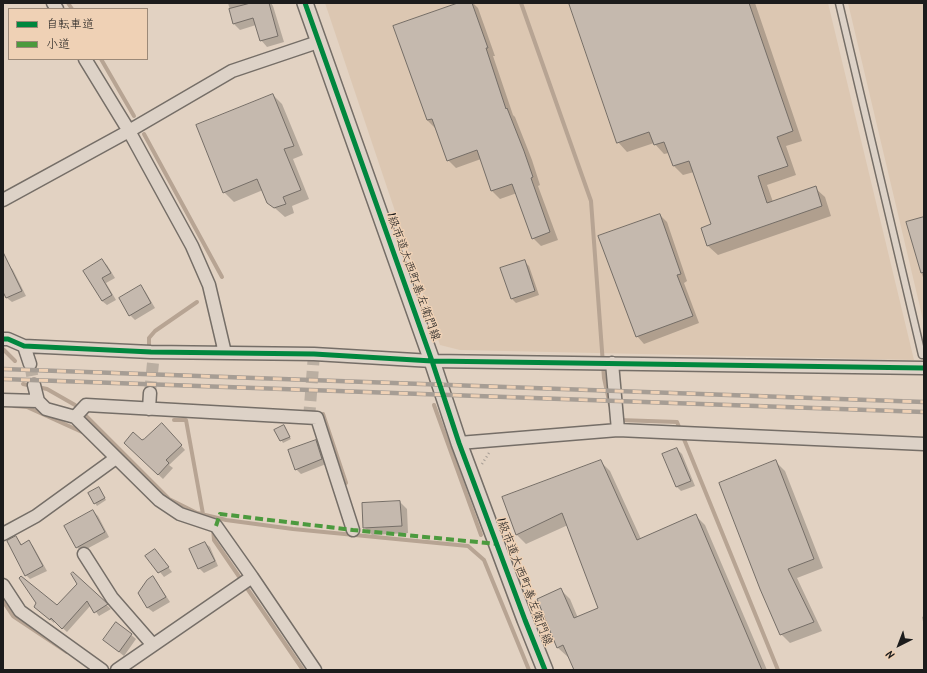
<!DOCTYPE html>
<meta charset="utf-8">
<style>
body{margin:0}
#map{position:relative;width:927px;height:673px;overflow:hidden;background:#e2d2c2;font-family:Kalam,"Klee One",sans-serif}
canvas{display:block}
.frame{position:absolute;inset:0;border:4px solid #1c1c1c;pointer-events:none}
.legend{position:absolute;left:8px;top:8px;width:140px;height:52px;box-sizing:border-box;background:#efd1b5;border:1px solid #9b8978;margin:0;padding:5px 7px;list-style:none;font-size:12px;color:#1c1c1c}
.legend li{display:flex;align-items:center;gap:8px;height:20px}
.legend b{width:20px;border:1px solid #9b8978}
.north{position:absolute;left:879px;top:625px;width:40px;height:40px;-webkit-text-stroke:3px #efd1b5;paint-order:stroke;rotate:222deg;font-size:11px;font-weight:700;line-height:16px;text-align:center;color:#1c1c1c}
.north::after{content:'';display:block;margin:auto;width:14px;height:18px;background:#1c1c1c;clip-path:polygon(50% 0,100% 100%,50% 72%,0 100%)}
</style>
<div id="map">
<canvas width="927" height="673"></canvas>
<div class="frame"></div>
<ul class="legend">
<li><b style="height:5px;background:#00873e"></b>自転車道</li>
<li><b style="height:5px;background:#4c9a3e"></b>小道</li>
</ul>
<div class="north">N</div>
</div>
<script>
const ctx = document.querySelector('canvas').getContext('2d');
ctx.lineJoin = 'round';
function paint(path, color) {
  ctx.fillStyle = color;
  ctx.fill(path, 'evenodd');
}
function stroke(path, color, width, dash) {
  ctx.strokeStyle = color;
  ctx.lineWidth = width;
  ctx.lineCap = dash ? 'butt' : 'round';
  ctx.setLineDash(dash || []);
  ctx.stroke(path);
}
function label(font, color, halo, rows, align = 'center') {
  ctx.font = font + ' Kalam,"Klee One",sans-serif';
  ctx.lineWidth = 3;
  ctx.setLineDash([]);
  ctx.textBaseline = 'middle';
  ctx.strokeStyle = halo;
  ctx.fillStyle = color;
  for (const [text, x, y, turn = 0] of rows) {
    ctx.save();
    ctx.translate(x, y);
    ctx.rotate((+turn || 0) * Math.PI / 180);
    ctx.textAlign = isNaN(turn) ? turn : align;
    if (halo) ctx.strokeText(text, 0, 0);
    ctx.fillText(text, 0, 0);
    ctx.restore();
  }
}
paint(new Path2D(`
 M325 3H828L914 360 460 350 440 345Z
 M848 3H924V324Z`), '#dcc7b2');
paint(new Path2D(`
 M228 3H271L273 6 284 42 267 47 261 40 256 25 240 30 234 24Z
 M461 3H473L478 8 495 56H493L513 115 515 117 532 160 540 185 538 186 558 240 541 246 533 238 517 193 500 199 492 191 481 159 456 168 448 160 435 128 427 120Z
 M570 3H755L802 141 786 146 796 175 767 185 773 202 815 188 825 197 831 216 718 255 708 246 712 225 694 172 683 175 674 166 669 153 664 154 654 143 627 152 618 142Z
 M273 95 282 104 303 155 293 159 309 199 292 206 294 213 285 217 268 202 263 190 234 202 224 192Z
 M660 215 667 222 687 281 684 283 699 323 644 344 637 336Z
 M924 218V281L908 222Z
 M102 261 107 265 115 278 106 283 116 300 107 305 102 301 84 272Z
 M524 261 529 266 539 295 516 303 512 299Z
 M9 265 13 270 26 296 12 302 7 298 3 289V268Z
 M140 287 145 291 155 308 135 320 130 315Z
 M284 426 291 439 283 443 276 430Z
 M166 429 185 450 169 465 173 468 163 479 125 443 142 441Z
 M316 441 320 445 326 464 301 474 296 469Z
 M677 449 682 454 695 486 681 491 677 487Z
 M600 461 610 471 641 539 695 515 705 525 767 670H575L569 656 568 657 558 648 538 599 560 589 570 599 578 618 599 609 568 525 526 544 516 534Z
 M776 462 785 471 823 568 797 578 822 631 790 643 781 634Z
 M100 490 106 500 97 506 89 493Z
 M400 502 407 509 408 533 372 535 364 527 363 504Z
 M93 511 98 516 109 537 81 552 77 547Z
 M16 537 22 545 29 542 33 546 47 571 30 579 26 575Z
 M205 543 210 547 218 566 204 573 199 568Z
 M155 550 172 572 164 577 147 556Z
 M73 574 111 609 99 616 91 605 67 632 55 621 54 623 39 610 57 607 78 584Z
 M153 578 157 582 170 602 153 612 148 608 139 593Z
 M924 616V626L922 617Z
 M117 623 136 639 124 656 104 640Z`), '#0003');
stroke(new Path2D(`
 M68 3 72 9
 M521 3 591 201 604 378 610 405
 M101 59 134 116
 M144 134 222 277
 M149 345V338L155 331 197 302
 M3 349 15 361
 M23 384 47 389 75 405 169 499 197 513 226 520 293 529 468 546 484 560 529 670
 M434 405 481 535
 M14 406 27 407 82 432
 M323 414 346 483
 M174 420H186L203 514
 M619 420 677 422 778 670
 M213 528 214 540 303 670
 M3 601 13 616 67 652`), '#b7a493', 4);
const building = new Path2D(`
 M251 3H269L278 36 260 41 253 18 233 24 229 9Z
 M458 3H472L488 48H486L506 109 507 108 524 151 533 177 531 178 550 232 532 239 512 184 491 191 477 150 447 161 432 119 427 120 393 26Z
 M569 3H749L793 131 777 137 788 166 758 176 767 203 816 186 822 206 707 246 701 228 711 224 689 161 673 166 664 142 654 145 649 132 617 143Z
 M273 94 294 146 284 149 301 190 283 197 286 204 274 208 267 203 257 179 223 193 196 125Z
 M660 214 681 274 677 275 693 316 636 337 598 236Z
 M924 217V272L921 273 906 222Z
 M3 252 22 291 6 298 3 292Z
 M102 259 111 273 102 278 112 295 102 301 83 271Z
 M525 260 535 291 511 299 500 268Z
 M141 285 151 303 129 316 119 298Z
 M162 423 182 445 166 460 169 463 158 475 124 443 133 432 142 440 144 439Z
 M284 425 290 437 280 441 274 430Z
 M316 440 322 459 295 470 288 450Z
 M677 448 691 481 676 487 662 454Z
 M601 460 637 540 696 514 762 670H574L563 645 557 648 537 599 561 588 574 618 598 608 562 513 516 535 502 497Z
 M776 460 814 559 788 569 814 622 780 635 760 589 719 483Z
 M99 487 105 498 94 504 88 493Z
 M400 501 402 526 363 528 362 503Z
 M93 510 105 532 76 548 64 526Z
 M16 536 21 545 29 540 43 566 25 576 7 541Z
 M205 542 215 561 198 569 189 549Z
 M155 549 169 567 158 573 145 556Z
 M73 572 108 604 94 613 87 601 62 629 51 618 50 620 34 607 36 603 19 578 21 576 57 605 77 584 71 574Z
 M153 576 166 597 147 608 138 593 147 580Z
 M116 622 132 634 119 652 103 640Z`);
paint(building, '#c5b9ae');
stroke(building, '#756e67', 1);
stroke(new Path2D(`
 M30 364 34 385
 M150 393 153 363
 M309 419 314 354`), '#baaea1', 12, [12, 6]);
const service = new Path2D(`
 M839 3 922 355`);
const minor = new Path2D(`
 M53 3 57 9
 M85 59 129 131 192 246 209 285 225 353
 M3 200 129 131 232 71 318 42
 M3 339H8L24 346 151 352 314 354 432 361 924 368
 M24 346 30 364
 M612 363 618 430
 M34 385 38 401 46 409 75 417 159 500 180 514 216 526 252 577
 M3 400 38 401
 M149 409 150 393
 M75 417 86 405 317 418 353 530
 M459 443 618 430 924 444
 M3 534 36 516 116 458
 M84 554 112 598 153 645
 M3 585 20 611 102 670
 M117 670 252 577 315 670`);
const tertiary = new Path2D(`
 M305 3 432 361 459 443 525 620 545 670`);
stroke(service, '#756e67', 9);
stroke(minor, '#756e67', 15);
stroke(tertiary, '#756e67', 18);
stroke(new Path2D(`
 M482 464 489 453`), '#a69d94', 2.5, [1, 3]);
stroke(service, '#ddd2c7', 6);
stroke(minor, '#ddd2c7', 12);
stroke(tertiary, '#ddd2c7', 15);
const rail = new Path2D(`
 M3 369 924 402
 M3 379 924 412`);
stroke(rail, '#a69d94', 4.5);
stroke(rail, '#efd1b5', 3, [9]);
stroke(new Path2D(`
 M216 526 220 514 353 530 498 544`), '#4c9a3e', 4, [8, 4]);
stroke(new Path2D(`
 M305 3 432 361 459 443 525 620 545 670
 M3 339H8L24 346 151 352 314 354 432 361 924 368`), '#00873e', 5);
label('12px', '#1c1c1c', '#efd1b5', [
 ["1級市道大西町善左衛門線",412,277,70],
 ["1級市道大西町善左衛門線",523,582,69]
]);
</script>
